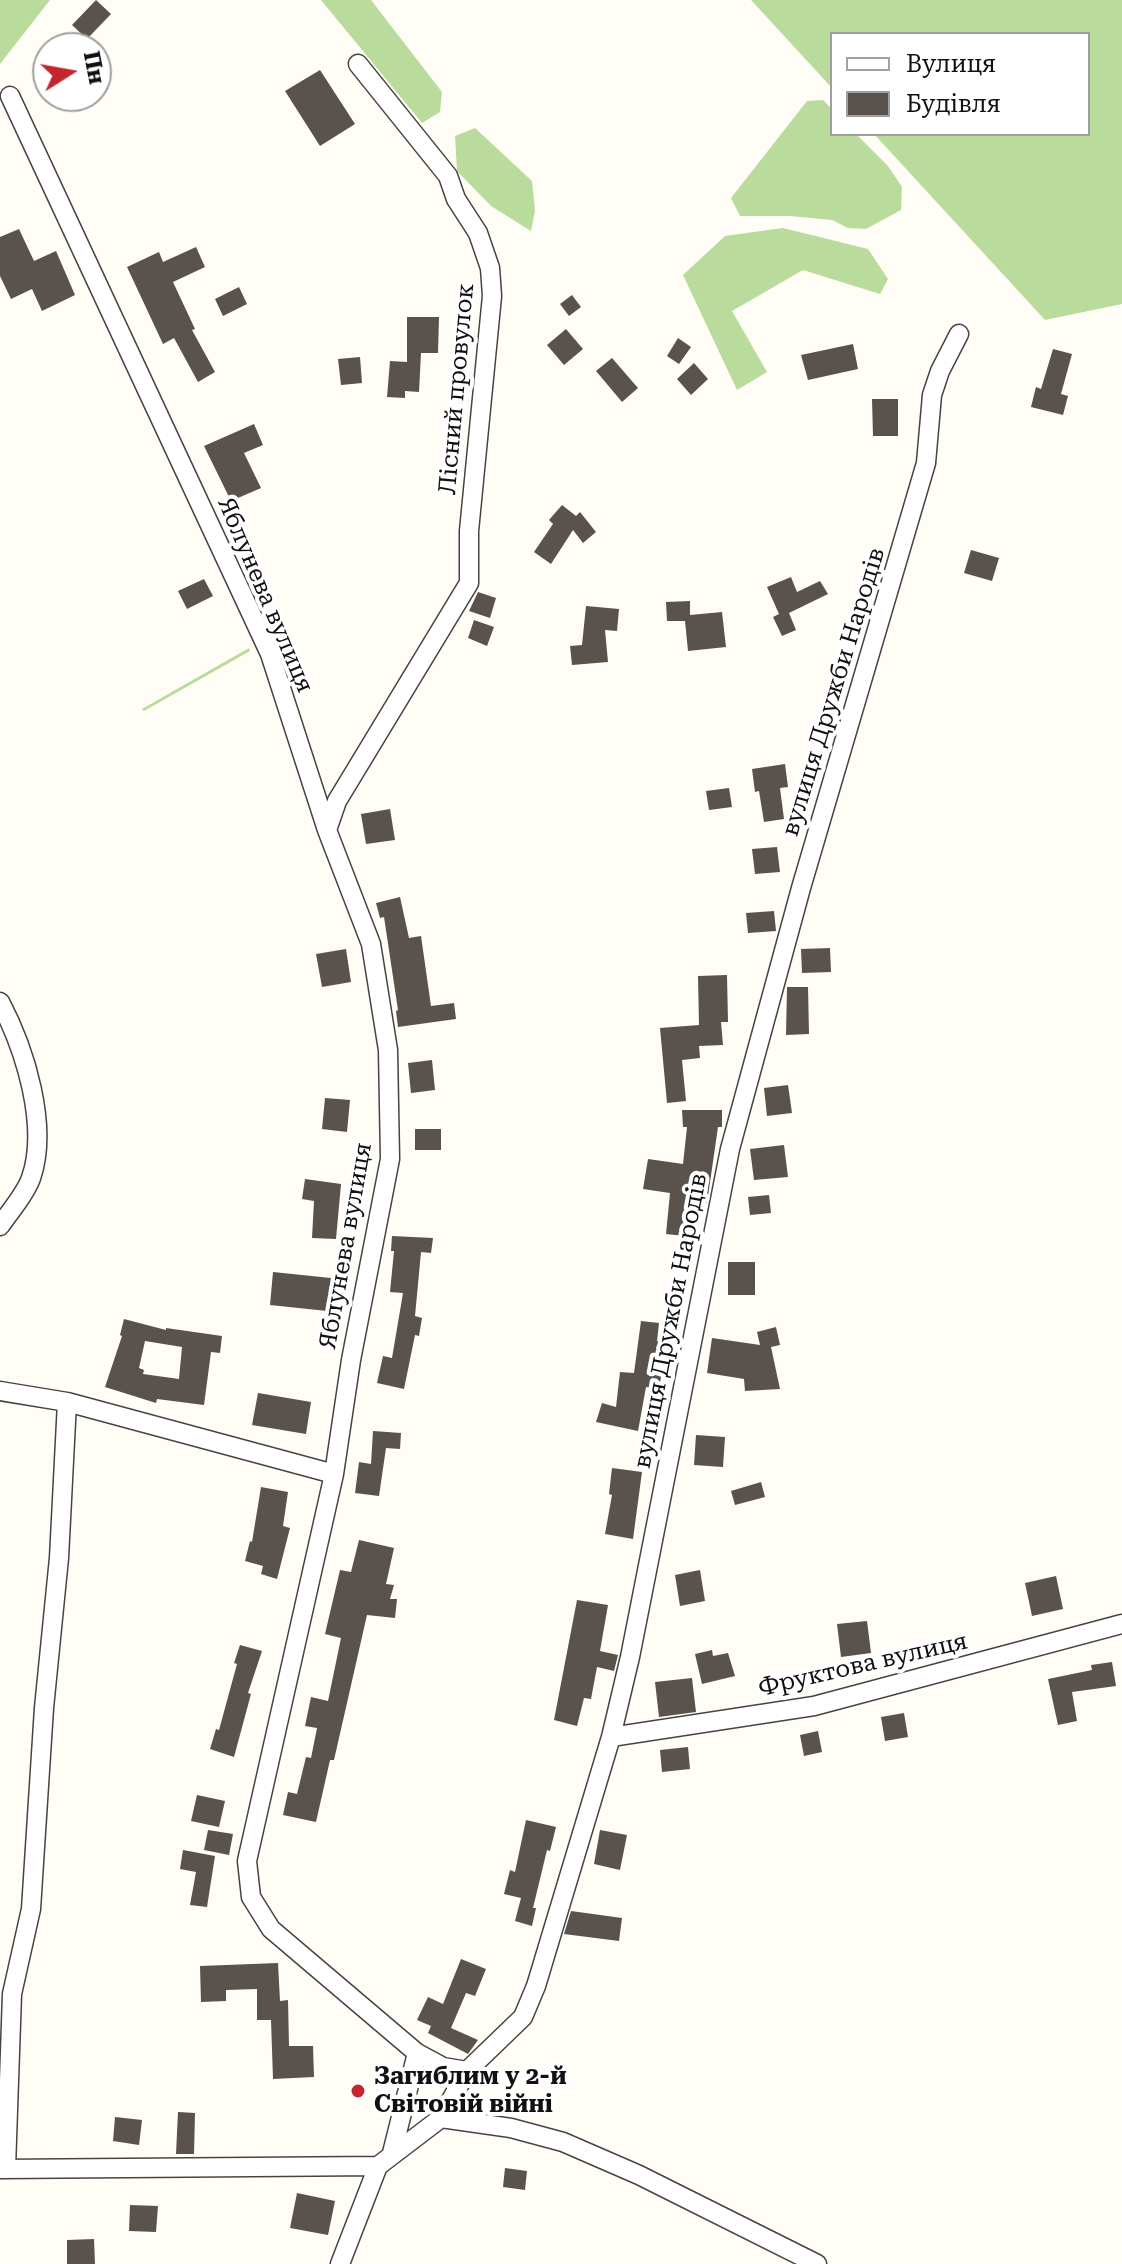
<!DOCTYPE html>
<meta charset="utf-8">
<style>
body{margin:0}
#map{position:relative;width:1122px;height:2264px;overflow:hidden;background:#fffdf5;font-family:"Roboto Serif",serif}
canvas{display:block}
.legend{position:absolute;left:830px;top:32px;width:260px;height:104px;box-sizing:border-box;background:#fff;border:2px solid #a0a0a0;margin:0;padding:10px 14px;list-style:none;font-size:24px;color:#111}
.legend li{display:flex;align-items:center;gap:16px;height:40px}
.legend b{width:40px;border:2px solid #a0a0a0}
.north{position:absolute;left:32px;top:32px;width:80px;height:80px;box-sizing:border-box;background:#fff;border:2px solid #a0a0a0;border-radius:50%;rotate:79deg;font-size:22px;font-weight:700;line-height:32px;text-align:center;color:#111}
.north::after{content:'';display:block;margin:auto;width:28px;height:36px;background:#c4262e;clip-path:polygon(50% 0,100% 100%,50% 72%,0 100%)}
</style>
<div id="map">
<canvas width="1122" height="2264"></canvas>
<ul class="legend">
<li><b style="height:10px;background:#fff"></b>Вулиця</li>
<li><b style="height:22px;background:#5a524d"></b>Будівля</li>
</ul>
<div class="north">Пн</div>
</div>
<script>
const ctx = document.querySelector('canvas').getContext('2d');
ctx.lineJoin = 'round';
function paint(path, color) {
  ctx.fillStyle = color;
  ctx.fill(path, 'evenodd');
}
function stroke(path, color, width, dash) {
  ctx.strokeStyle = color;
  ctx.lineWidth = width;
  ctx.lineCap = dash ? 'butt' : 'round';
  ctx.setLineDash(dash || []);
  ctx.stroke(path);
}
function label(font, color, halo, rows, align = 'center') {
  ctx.font = font + ' "Roboto Serif",serif';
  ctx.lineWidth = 8;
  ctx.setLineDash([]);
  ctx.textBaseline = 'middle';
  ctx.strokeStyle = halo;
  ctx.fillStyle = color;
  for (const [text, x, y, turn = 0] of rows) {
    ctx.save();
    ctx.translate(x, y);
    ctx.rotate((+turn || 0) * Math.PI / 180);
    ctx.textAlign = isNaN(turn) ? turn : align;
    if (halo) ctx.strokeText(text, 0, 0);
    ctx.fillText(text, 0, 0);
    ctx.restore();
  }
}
paint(new Path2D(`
 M0 0H50L0 64Z
 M321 0H371L442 92 440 112 422 123Z
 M751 0H1122V304L1045 320 874 134H1088V34H832V88Z
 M823 100 832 109V134H856L888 166 902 187 901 210 866 229 848 228 832 220 790 216H740L731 198 807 101Z
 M475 128 532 181 535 211 531 231 491 206 457 171 455 136Z
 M783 228 868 249 888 279 880 294 803 270 732 311 767 372 737 390 683 275 725 236Z
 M249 648 250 651 144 711 142 709Z`), '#b9dc9c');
paint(new Path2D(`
 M96 0 111 14 87 39 72 25Z
 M320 70 355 124 320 146 285 91Z
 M19 229 34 261 56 251 75 295 42 311 32 289 11 299 0 276V237Z
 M196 247 205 267 173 282 195 329 192 330 215 372 198 382 174 338 163 344 127 267 159 252 163 262Z
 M239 287 247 304 223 316 215 299Z
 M572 295 581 307 569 316 560 304Z
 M407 317H439L438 353H421L419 392 405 391V398L387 397 390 361 407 362Z
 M566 329 583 349 564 365 547 345Z
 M678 338 691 347 679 364 667 356Z
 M853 344 858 369 808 380 801 355Z
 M1053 349 1072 354 1061 394 1068 396 1063 415 1031 407 1036 387 1041 389Z
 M360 357 362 383 341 385 338 359Z
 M612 358 638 388 622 402 596 371Z
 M694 363 708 379 691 395 677 379Z
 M872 399H898V436H873Z
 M254 424 263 445 244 453 261 488 231 501 204 446Z
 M562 505 576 516 580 512 596 532 583 543 573 530 551 564 534 552 553 524 549 520Z
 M971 550 999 558 992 581 964 573Z
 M791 577 797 592 820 581 828 594 789 613 796 630 782 636 773 617 779 614 767 587Z
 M204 579 213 596 187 609 178 591Z
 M478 592 496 598 490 618 469 611Z
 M690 601V615L722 612 726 647 688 651 685 621H667L666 602Z
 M586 606 619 609 617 631 605 630 608 662 572 665 570 646 582 645Z
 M474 620 494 627 487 646 468 638Z
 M785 764 788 787 780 788 784 819 764 822 759 791 755 792 752 769Z
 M729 788 732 807 709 810 706 791Z
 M390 809 395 840 366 844 361 814Z
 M777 847 780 872 755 874 752 849Z
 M400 897 409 938 421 936 431 1006 454 1003 456 1019 398 1027 396 1011 398 1010 384 917 380 918 376 903Z
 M774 911 776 931 748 933 746 913Z
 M830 948 831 972 802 973 801 949Z
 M346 949 351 982 322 987 316 954Z
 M727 975 728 1022H721L723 1045 699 1046 700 1058 682 1060 686 1101 667 1103 660 1028 699 1025 698 976Z
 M787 987H808L809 1034 786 1035Z
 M432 1060 435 1090 411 1093 408 1063Z
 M788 1085 792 1113 767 1116 764 1088Z
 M325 1098 350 1100 347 1132 322 1129Z
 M682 1110H722V1127H718L707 1203 697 1202 694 1237 666 1234 670 1193 643 1189 648 1159 683 1164 687 1127H683Z
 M415 1129H441V1150H415Z
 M784 1145 788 1177 754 1180 750 1149Z
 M305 1179 341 1184 336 1239 312 1238 314 1201 302 1199Z
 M769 1195 771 1213 750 1215 748 1197Z
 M392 1236 433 1238 431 1253 421 1252 415 1316 422 1318 419 1336 415 1335 404 1389 377 1383 383 1356 392 1358 403 1293 390 1292 394 1251H391Z
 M728 1262H755V1295H728Z
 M273 1272 331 1278 327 1311 270 1305Z
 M124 1319 166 1330V1328L222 1336 220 1353 211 1352 204 1405 157 1399 156 1403 105 1387 122 1336 120 1335ZM145 1341 182 1347 179 1379 143 1374 144 1370 139 1368Z
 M641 1321 659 1323 657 1341H662L658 1370 662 1371 659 1389 646 1387 638 1431 596 1422 602 1403 616 1407 620 1372 634 1373Z
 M776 1327 780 1345 771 1347 780 1389 745 1391 744 1379 707 1373 712 1338 760 1345 757 1332Z
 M258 1393 311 1402 306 1434 252 1425Z
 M373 1431 401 1433 400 1449 386 1448 379 1496 355 1493 359 1462 371 1464Z
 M696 1435 725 1437 723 1467 694 1465Z
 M612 1468 642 1472 633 1539 605 1534 612 1495 609 1494Z
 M761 1482 765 1497 735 1505 731 1491Z
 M261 1487 288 1492 283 1526 290 1528 277 1579 261 1574 263 1566 245 1561 250 1541 252 1542Z
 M359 1540 394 1548 386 1584 394 1585 390 1599H397L395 1618 367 1615 334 1760H330L316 1822 283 1815 288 1792 297 1794 306 1757 311 1758 317 1728 305 1726 311 1697 328 1701 341 1638 325 1634 340 1570 351 1572Z
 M700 1570 705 1601 680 1606 675 1575Z
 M1056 1576 1063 1609 1032 1616 1025 1583Z
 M577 1600 608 1605 600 1651 618 1655 614 1671 597 1667 591 1699 584 1698 577 1726 554 1720Z
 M867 1621 871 1653 841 1657 837 1624Z
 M240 1645 262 1651 248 1693 251 1694 234 1757 210 1749 216 1729 219 1730 237 1664 234 1663Z
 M712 1650 713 1656 728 1653 735 1676 702 1684 695 1654Z
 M1112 1662 1116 1686 1072 1692 1077 1721 1058 1725 1048 1679 1092 1670 1091 1665Z
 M692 1678 696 1712 659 1717 655 1682Z
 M904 1713 908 1737 885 1741 881 1717Z
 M818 1731 822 1752 804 1756 800 1735Z
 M688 1747 690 1769 662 1772 660 1750Z
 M197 1795 225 1801 219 1827 191 1821Z
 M526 1820 556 1827 550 1851 547 1850 533 1908H536L532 1926 515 1921 521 1898 504 1894 510 1870 515 1872Z
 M208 1830 233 1834 229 1855 204 1850Z
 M600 1830 627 1835 620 1870 594 1864Z
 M183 1850 215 1856 207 1907 190 1905 196 1872 180 1869Z
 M571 1911 622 1918 619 1941 564 1934Z
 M461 1959 486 1969 475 1996 466 1993 451 2028 478 2040 468 2054 428 2033 431 2026 417 2020 428 1997 443 2004Z
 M278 1963 280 2001 288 2000 289 2046H313L314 2077 273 2079 271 2020H257V1989L226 1990V2001L201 2002 200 1966Z
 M178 2112 195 2113 194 2154H176Z
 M115 2117 142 2120 139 2145 113 2141Z
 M505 2168 527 2171 525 2190 503 2187Z
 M297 2193 335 2201 328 2235 290 2228Z
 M130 2205 158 2206 156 2232 129 2231Z
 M94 2239 95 2264H67V2240Z`), '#5a524d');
const street = new Path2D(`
 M10 96 270 654 327 830 371 944 388 1050 390 1159 351 1360 334 1474 247 1861 251 1897 271 1929 417 2053 443 2067 467 2071
 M327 830 337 801 469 583V531L492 296 490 268 478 233 456 199 448 176 358 64
 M0 1002C25 1049 49 1126 31 1178 25 1195 10 1211 0 1226
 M0 1391 67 1402 334 1474
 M611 1737 814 1706 1122 1624
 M441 2118 511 2128 563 2142 639 2175 817 2264
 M392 2153 417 2053
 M6 2168 12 1994 31 1909 44 1708 59 1558 67 1402
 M0 2169 378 2166
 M340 2264 378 2166 441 2118 467 2071 523 2017 536 1986 611 1737 630 1657 730 1149 801 888 926 463 932 395 940 371 959 334`);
stroke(street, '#444', 21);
stroke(street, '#fff', 18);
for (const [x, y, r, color] of [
 [358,2091,8,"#c4262e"]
]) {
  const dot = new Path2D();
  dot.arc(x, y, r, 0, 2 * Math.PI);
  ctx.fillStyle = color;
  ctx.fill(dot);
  stroke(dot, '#fff', 3);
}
label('24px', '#111', '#fff', [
 ["Лісний провулок",457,389,-85],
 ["Яблунева вулиця",265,595,67],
 ["вулиця Дружби Народів",834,692,-73],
 ["Яблунева вулиця",346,1246,-80],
 ["вулиця Дружби Народів",671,1321,-79],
 ["Фруктова вулиця",863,1665,-13]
]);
label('bold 24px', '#111', '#fff', [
 ["Загиблим у 2-й",374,2077],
 ["Світовій війні",374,2105]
], 'left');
</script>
